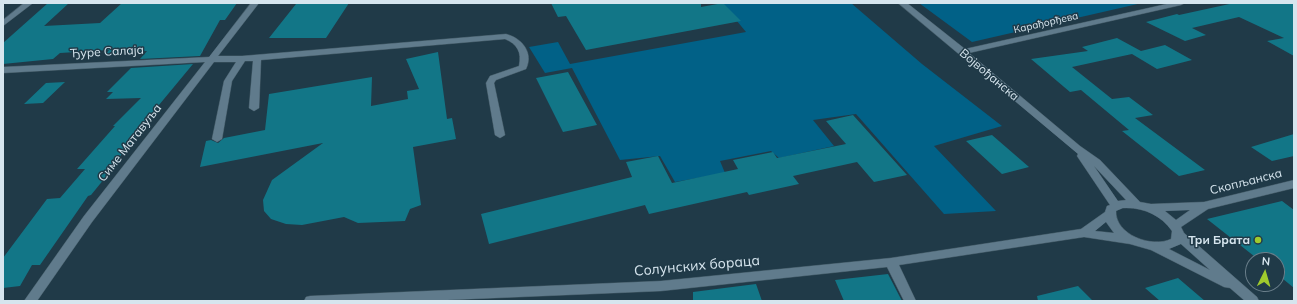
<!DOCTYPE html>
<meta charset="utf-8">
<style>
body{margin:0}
#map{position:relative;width:1297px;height:304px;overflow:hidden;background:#203a48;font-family:Mulish,sans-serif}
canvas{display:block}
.frame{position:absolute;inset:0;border:4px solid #d6e5ee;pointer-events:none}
.north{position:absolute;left:1245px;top:252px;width:40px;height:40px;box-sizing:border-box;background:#203a48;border:1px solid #697e8a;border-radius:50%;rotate:5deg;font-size:11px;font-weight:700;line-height:16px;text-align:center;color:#d6e5ee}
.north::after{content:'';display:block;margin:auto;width:14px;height:18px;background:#9fca2d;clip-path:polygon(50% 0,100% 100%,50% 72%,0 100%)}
</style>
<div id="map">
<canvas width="1297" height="304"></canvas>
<div class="frame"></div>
<div class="north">N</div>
</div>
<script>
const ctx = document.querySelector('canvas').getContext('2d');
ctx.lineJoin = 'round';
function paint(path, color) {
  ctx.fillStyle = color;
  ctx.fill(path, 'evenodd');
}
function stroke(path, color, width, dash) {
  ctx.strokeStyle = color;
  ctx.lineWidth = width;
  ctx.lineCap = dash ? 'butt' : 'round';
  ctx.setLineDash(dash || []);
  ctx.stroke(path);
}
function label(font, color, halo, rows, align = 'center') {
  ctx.font = font + ' Mulish,sans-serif';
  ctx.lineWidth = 3;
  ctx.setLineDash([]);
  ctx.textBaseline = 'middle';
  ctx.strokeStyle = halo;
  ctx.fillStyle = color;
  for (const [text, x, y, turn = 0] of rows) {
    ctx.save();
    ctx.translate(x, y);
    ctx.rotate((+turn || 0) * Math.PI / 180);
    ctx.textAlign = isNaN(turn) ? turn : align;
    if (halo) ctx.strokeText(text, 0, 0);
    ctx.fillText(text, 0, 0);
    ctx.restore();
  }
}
paint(new Path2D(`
 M722 3H851L922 64 1002 126 934 146 996 211 944 214 856 114 813 120 834 146 779 158 771 151 720 161 725 173 675 182 660 156 620 160 572 68 545 73 529 47 558 42 570 64 746 32Z
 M919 3H1142L972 42Z`), '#016187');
paint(new Path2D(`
 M48 3H69L44 26 100 23 122 3H237L225 20H220L200 56 140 59 147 51 105 55 109 50 60 53 53 59 3 64V43Z
 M349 3 326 38H269L296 4Z
 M551 3H701V7L723 3 741 21 586 50 566 16 558 17Z
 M1234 3H1294V56L1267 41 1284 38 1239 17 1192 28 1206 35 1185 41 1146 22 1177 14 1179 15Z
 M1117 38 1141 51 1165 45 1192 60 1157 69 1132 54 1072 67 1112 99 1129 97 1153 115 1135 118 1205 170 1179 176 1122 131 1129 130 1081 90 1070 92 1031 59 1088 51 1082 47Z
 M438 52 447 119 452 118 456 139 413 147 421 205 410 209 405 221 358 223 344 217 302 225 286 224 271 219 264 211 263 200 272 180 323 143 200 167 206 141 211 140 218 143 224 138 265 130 269 94 372 77 371 106 408 99 407 91 419 89 406 59Z
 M193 64 154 111H158L134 136H137L106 173H109L91 195 88 196 40 265H32L20 286 3 288V258L47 199 60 198 85 169H77L115 126H113L141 98 106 99 113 92H107L131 68Z
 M568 72 597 125 563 132 536 78Z
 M65 82 43 103 24 104 46 83Z
 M853 115 907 175 874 182 857 162 793 176 799 184 749 195 747 192 649 214 645 205 489 244 481 214 632 177 626 162 658 156 672 183 738 169 733 160 773 152 777 158 846 144 826 121Z
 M1294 134V156L1272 161 1251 147Z
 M992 135 1029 167 1002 174 966 141Z
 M1282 201 1294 210V288L1277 274V260H1259L1207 219Z
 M888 274 902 301H844L835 280Z
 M1178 278 1205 301H1160L1145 288Z
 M756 284 762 301H693V292Z
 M1078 286 1093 301H1038L1037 296Z`), '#127687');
const minor = new Path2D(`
 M24 3H33L3 26V20Z
 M251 3H259L218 56H242L506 34C522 38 534 53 526 69L496 80 494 83 505 135 500 138 495 135 486 83 490 76 519 66C522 52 517 44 505 39L261 60 259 108 254 111 249 108 253 61H245L232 81 222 139 217 142 212 139 224 81 236 62H214L92 222 37 301H24L84 216 205 62 3 73V67L209 57Z
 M898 3H907L965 49 1171 3H1185L1181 5 969 53 1080 146 1100 160 1140 202 1151 204 1204 202 1294 180V188L1208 209 1181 227 1184 233 1257 297 1259 301H1245L1230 288 1224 287 1151 250 1130 244 1084 237 899 265 916 301H904L887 267 661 291 424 301H304L306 297 310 296 661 281 891 258 1081 229 1105 212 1107 206 1110 205 1077 156 1078 154ZM1094 166 1126 200 1118 201ZM1123 208C1143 207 1161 215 1172 231L1171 239C1152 248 1115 235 1116 211ZM1190 210 1176 220 1165 211ZM1106 222 1114 233 1095 231ZM1181 244 1210 270 1169 249Z`);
stroke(minor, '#415864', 1);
paint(minor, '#607b8c');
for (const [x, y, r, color] of [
 [1258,240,4,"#9fca2d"]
]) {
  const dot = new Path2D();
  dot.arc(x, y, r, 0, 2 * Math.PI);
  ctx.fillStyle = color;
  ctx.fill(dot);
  stroke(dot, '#203a48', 1.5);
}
label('10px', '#d6e5ee', '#203a48', [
 ["Карађорђева",1046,23,-13]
]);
label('12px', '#d6e5ee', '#203a48', [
 ["Ђуре Салаја",107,52,-3],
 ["Војвођанска",989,75,40],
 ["Симе Матавуља",130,143,-52],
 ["Скопљанска",1246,182,-14]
]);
label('bold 12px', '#d6e5ee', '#203a48', [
 ["Три Брата",1250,240]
], 'right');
label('14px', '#d6e5ee', '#203a48', [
 ["Солунских бораца",697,266,-5]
]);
</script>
